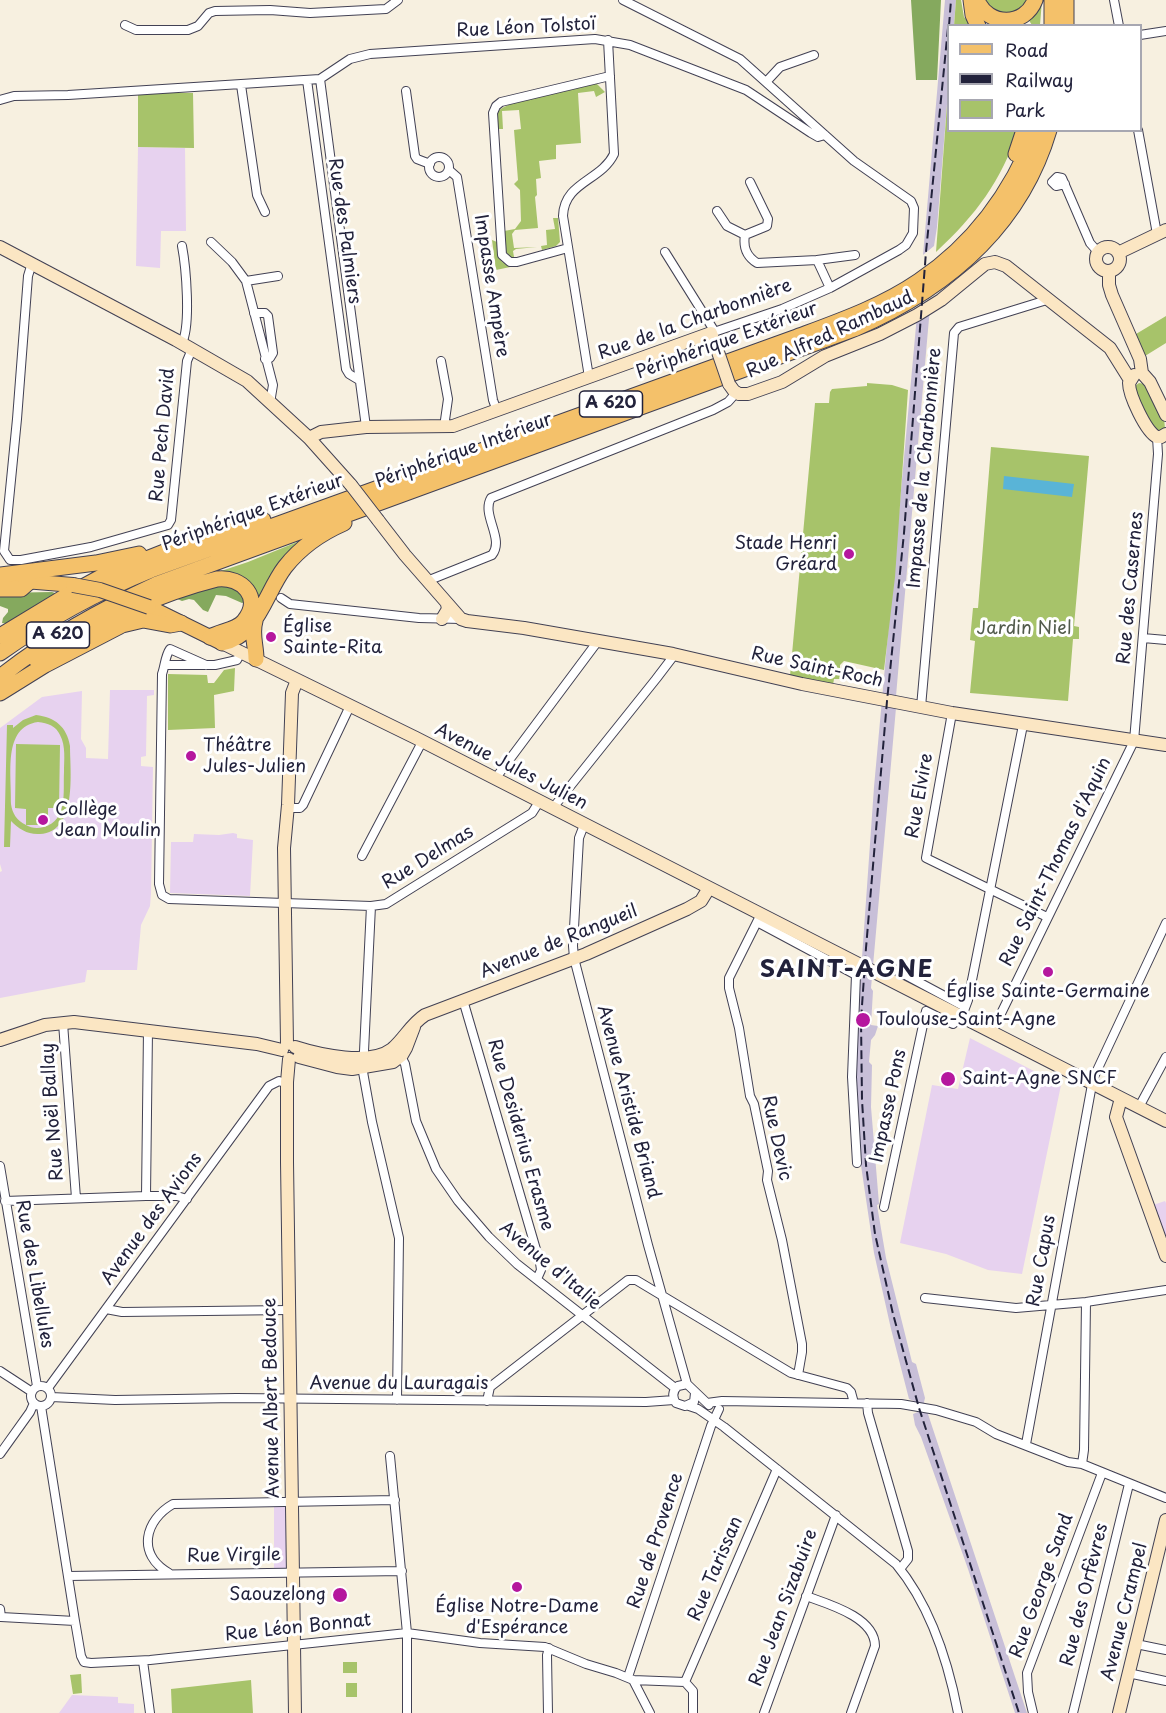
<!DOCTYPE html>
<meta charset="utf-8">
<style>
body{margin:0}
#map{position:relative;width:1166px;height:1713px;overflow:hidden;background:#f7f0e0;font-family:"Playpen Sans",sans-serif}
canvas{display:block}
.legend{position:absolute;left:947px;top:24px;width:195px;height:108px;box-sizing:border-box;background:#fff;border:2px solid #a7a7b1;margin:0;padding:8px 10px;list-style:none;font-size:18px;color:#22223b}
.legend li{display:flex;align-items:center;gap:12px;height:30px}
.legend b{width:30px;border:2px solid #a7a7b1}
</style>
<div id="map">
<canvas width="1166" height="1713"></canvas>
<ul class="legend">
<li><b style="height:8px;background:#f4c16a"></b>Road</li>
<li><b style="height:8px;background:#22223b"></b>Railway</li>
<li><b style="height:16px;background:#a7c36a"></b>Park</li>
</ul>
</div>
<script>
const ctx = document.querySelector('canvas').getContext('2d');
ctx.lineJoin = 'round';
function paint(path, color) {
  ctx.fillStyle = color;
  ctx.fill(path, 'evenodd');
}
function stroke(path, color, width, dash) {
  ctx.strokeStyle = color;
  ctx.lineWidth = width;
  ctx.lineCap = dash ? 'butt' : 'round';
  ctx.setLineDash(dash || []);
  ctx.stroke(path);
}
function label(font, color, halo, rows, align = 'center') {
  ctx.font = font + ' "Playpen Sans",sans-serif';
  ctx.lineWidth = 6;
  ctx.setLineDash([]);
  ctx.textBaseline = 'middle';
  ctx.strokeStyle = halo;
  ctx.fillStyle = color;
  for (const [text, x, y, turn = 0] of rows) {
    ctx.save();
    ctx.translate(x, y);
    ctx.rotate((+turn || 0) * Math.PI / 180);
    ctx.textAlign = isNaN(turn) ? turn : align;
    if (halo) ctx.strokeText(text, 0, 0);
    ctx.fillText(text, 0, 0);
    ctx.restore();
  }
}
paint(new Path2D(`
 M138 147 185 148 186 231H161L160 268 136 266Z
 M110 690H154V695L147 696 146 756 141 757V766L153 767 151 894 150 906 141 925 137 970H87L85 982 0 998V872L2 871 0 864V728L42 697 82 691 81 739 86 748V758L108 759Z
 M233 833 237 834V838L253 840 250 896 170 893 171 842H193L194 834 219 835Z
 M970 1038 1061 1085 1022 1274 988 1270 946 1254 900 1243 932 1085 958 1089Z
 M1165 1201 1166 1203V1242L1153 1205Z
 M274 1506H288V1569L274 1570Z
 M72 1695 118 1697V1703L134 1704V1713H59Z`), '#e7d2ef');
paint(new Path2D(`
 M945 0H956L954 25 948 26V92L937 227 934 246 923 255Z
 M930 307 896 696H894L896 708 871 988 873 991 871 1025 878 1026 875 1035 871 1040 869 1062 872 1065 871 1107 879 1204 877 1205 886 1258 912 1362 916 1364 925 1398 924 1402 1027 1713H1015L968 1569 921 1437 915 1425 913 1414 918 1412 914 1401 909 1399 891 1329 874 1253 859 1152 855 1063 857 987 860 986 874 787 917 315Z`), '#c8bfd8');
paint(new Path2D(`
 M956 0H961L964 17 971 25 954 26Z
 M983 0H1028L1025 5 1011 15 994 12Z
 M1042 0 1040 25H1032L1028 19Z
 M596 83 605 92 596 97 594 91 578 93 581 143 556 145V159L539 161 541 178 536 179 537 195 535 197 538 228 515 230 512 234 514 248 537 247 516 249 513 251 514 257 512 258 506 252 504 231 515 229 521 221 520 190 514 184 518 180 514 130 521 129 519 110 502 111 503 129H498L497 112C510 98 574 89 596 83Z
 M948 92V130L1018 131C1001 181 976 215 936 252Z
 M138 93H193L194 148 138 147Z
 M553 218H558L560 242 556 246 542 250 541 246 547 245 546 230 555 229Z
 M492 240 497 242 502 262 515 266 496 270Z
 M1166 316V343L1145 356 1136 334Z
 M867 383 892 385 908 390 895 577 884 670 844 661 840 665V679H834L833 685 790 676 815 403H829L830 392 832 389 867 386Z
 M1139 383 1145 384 1164 417 1165 429 1157 433 1137 399 1135 386Z
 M991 447 1089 456 1074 626 1079 627V639H1073L1068 701 970 693 975 641 970 640 973 608H978Z
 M307 538 257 607 206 576 248 562Z
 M235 668 234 691 214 695 215 728 168 730V674L207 675 208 683H214L224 670Z
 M36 715C55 717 67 727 70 746 70 772 78 832 40 834 28 835 19 829 11 821L10 847H4L7 725H13V728L23 720ZM38 722C48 723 56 726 60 735 66 746 64 760 64 772 63 792 68 820 44 827 37 829 31 828 26 825 17 821 12 813 11 804 12 775 2 727 38 722Z
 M16 744 60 745 59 808H48V825H26V809L15 808Z
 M343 1662H357V1673H343Z
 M81 1674 82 1693 73 1694 70 1675Z
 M251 1680 253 1713H172L171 1689Z
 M346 1683H357V1697H346Z`), '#a7c36a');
paint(new Path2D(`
 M911 0H941L937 80H916Z
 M207 586 239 587 246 602 242 603 226 596 216 595 208 612 203 610 194 600 189 599 182 601 175 598Z
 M52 592 58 594 9 624 2 623 3 618 8 612V609L0 606V593Z`), '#85a95e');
paint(new Path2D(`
 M1004 476 1074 484 1072 497 1003 489Z`), '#59b4d7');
const street = new Path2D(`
 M623 0 740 59 854 161 911 201 914 208 913 233 906 245 899 250 830 288 782 309 711 333
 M1114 0 1119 26
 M125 25 136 30H188L198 26 209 13 215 11 270 10 310 13 386 9 398 0
 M1140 35 1166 31
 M320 79 366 427
 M307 80 346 369 349 374 359 380
 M767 81 780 67 814 55
 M241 85 257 195 265 212
 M406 91 415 156 417 159 430 164
 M0 100 14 96 68 95 320 79 350 59 370 54 595 39 630 45 746 90 811 133 818 137 825 135
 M1138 130 1157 234
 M429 167a10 10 0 1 1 20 0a10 10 0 1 1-20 0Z
 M449 170 457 177 458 183 493 400 497 411
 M750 182 768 219 767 226 745 235C743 247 746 256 757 263L817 260 830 288
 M1065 184 1056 186 1052 182 1057 177 1062 178 1090 243 1098 252
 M717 211 727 226 745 235
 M211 242 232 262 246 281 273 385 271 397 269 399
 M568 248 517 262H510L502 255 493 113 496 106 501 102 610 76
 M665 252 715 332
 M817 260 855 255
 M32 263 28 276 17 419 4 551 10 560H21L91 547 168 525 171 520 187 361 192 349
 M246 281 278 276
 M254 313H265L268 316 273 353 270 358 265 359
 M182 343C191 325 186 267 182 246
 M441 361 448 399 444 427
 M589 377 563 216C564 182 601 181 614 154L608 40
 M427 581 492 555C505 539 481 515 491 498L713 410 728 402 736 393
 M281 598 290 604 419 618 461 619
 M1143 638 1166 640
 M166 665H215L237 660 241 652
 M206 665 170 649C165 656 165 666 162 674L159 884 162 895 169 899 371 906 386 904 532 813 539 802
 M921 707 954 333 959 327 1050 299
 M952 713 926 858 1047 917
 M495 779 595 645 596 640
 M288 805 292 808H300L303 805 350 706
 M552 809 656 679 672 658 673 654
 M584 825 579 838 573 946 574 958 648 1245 687 1384
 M362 856 422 742
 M371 906 363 1072 372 1122 399 1238 397 1400
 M761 914 729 978V988L739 1028 750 1096 754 1104 768 1171 767 1180 782 1240 802 1344V1352L798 1375
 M757 922 856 975 852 1077 857 1163
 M883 963 965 1007
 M463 1000 540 1263 541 1270 537 1279
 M63 1023 76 1198
 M992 1032 1134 741 1158 454 1157 437
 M399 1053 405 1064 416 1121 436 1169 458 1201 489 1237 517 1264 675 1388
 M1139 1107 1166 1057
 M0 1166 37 1386
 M146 1196 148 1030
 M5 1201 146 1196H177L187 1199
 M884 1207 926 1011 953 1024 962 1016 968 1000 1023 725
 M925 1298 1016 1308 1086 1302 1166 1290
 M106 1309 122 1312 289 1310
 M0 1371 32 1392
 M31 1396a10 10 0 1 1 20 0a10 10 0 1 1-20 0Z
 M48 1388 269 1086 279 1081 285 1083 287 1087
 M695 1393 694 1402 685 1406 676 1403C672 1397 672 1391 678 1386L687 1384 709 1405
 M51 1397 115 1400 236 1398 646 1402 674 1400
 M487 1401 490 1387 628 1280H636L791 1373 847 1388 851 1392 854 1403
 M707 1403 722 1401 901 1404 936 1410 976 1422 996 1434 1068 1462 1082 1464 1166 1498
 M867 1403 868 1413 908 1551V1559L900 1569
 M41 1406 75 1621
 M689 1406 698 1409 724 1427 896 1564C930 1605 948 1661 958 1713
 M1026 1444 1093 1079 1166 923
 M0 1454 30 1412 34 1403
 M390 1456 407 1633V1713
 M1082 1464 1084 1450 1086 1302
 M169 1573C136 1554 145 1520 173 1504L395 1500
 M68 1576 402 1571
 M806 1596C828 1604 875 1617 875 1646L851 1713
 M0 1609 1 1617 75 1621 81 1656 84 1662 91 1663 150 1660 407 1633 480 1643 545 1647 586 1664 616 1673 633 1680 685 1682 693 1691V1713
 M1136 1644 1166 1650
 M143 1661 150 1713
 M1128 1673 1166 1681
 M628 1677 711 1426 719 1409
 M633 1680 650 1713
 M685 1682 777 1469
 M548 1713 547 1655 549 1648
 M764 1713 836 1515
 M1033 1713 1028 1692 1027 1673 1102 1473
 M1073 1713 1129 1484`);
const secondary = new Path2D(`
 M0 247 176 340 247 381 309 438 351 485
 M1096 259a12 12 0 1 1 24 0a12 12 0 1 1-24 0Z
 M1118 253 1166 230
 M1109 271V285L1112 295 1140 359 1142 373
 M1142 373 1150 382 1166 415
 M1134 375 1129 383C1129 395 1146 432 1157 437H1161L1166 434
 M729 384 734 391 739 394H748L782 382 825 356 880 334 917 315 941 300 985 264 995 262 1006 266 1110 348 1130 380
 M309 438 321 432 366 427 453 426 711 333 718 352
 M378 520 405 555 461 619 467 621 524 628 673 654 802 684 952 713 1166 745
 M442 619 448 609 447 604
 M222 643 416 738 1166 1121
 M0 1040 45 1025 74 1022 257 1044 282 1050
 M287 1044 284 848 288 805 292 693 297 680
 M295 1047C320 1055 370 1066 392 1049 404 1039 411 1024 425 1015L586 954 687 909 701 901 709 888
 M299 1057 337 1067 352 1069 393 1062 402 1055 406 1048 414 1027
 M289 1059 287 1082V1162L295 1713
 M1121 1098 1116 1117 1166 1256
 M1119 1713 1166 1520`);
const primary = new Path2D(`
 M0 579 73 585
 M149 607 220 642`);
const highway = new Path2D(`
 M971 0 973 15 978 26
 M977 0C988 27 1025 27 1035 0
 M1052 0V26
 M1066 26V0
 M1016 154 1024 130
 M0 575 96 563 139 554
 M0 589H21L29 582
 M255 621C251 634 256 645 256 659
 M0 636 66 596 101 577 177 547 263 520
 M222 643C258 636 265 593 285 567 300 548 321 533 344 523
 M0 653C48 619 97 592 151 570 318 510 484 449 650 390 698 373 746 355 794 338 837 322 881 307 919 281 974 244 1012 192 1036 130
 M37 661C92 625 153 595 217 579 242 576 263 598 244 621 237 630 221 631 210 637
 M0 677C49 638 101 610 157 584L854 329C944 290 1020 228 1049 130
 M0 693 45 665 122 625 143 620 170 625 181 623`);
stroke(street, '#424154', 10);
stroke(secondary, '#424154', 14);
stroke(primary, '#424154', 16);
stroke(highway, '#424154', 17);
stroke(street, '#fff', 8);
stroke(secondary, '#fbe6c3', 12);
stroke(primary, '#f4c16a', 14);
stroke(highway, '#f4c16a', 15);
stroke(new Path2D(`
 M949 26 951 0
 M948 28 926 252 904 533 887 701 866 948 861 1020 862 1100 866 1165 875 1234 893 1314 919 1408 1019 1713`), '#22223b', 2, [9, 4.5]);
const secondaryBridge = new Path2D(`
 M718 352 729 384
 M351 485 378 520`);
const primaryBridge = new Path2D(`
 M73 585 100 590 149 607`);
stroke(secondaryBridge, '#424154', 14, []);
stroke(primaryBridge, '#424154', 16, []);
stroke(secondaryBridge, '#fbe6c3', 12);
stroke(primaryBridge, '#f4c16a', 14);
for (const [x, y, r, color] of [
 [849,554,6,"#b5179e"],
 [271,637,6,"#b5179e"],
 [191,756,6,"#b5179e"],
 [43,820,6,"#b5179e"],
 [1048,972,6,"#b5179e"],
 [863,1020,8,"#b5179e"],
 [948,1079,8,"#b5179e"],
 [517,1587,6,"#b5179e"],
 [340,1595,8,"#b5179e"]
]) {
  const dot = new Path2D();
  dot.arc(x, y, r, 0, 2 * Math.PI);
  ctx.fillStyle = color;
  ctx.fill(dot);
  stroke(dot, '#fff', 2);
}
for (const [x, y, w] of [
 [611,404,63],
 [58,635,63]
]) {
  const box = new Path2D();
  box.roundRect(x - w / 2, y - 13, w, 26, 4.5);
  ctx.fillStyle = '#fff';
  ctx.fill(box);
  stroke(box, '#22223b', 1.5);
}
label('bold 16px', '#22223b', null, [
 ["A 620",611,404],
 ["A 620",58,635]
]);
label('18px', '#22223b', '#fff', [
 ["Rue Léon Tolstoï",526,28,-3],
 ["Rue des Palmiers",344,231,82],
 ["Impasse Ampère",491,286,81],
 ["Rue de la Charbonnière",695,320,-20],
 ["Rue Alfred Rambaud",830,335,-25],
 ["Périphérique Extérieur",727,341,-20],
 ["Rue Pech David",163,435,-85],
 ["Périphérique Intérieur",464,451,-20],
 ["Impasse de la Charbonnière",925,468,-85],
 ["Périphérique Extérieur",253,513,-20],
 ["Rue des Casernes",1131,588,-85],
 ["Rue Saint-Roch",817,668,12],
 ["Avenue Jules Julien",511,767,27],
 ["Rue Elvire",920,796,-80],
 ["Rue Delmas",428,858,-32],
 ["Rue Saint-Thomas d'Aquin",1056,862,-64],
 ["Avenue de Rangueil",559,942,-22],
 ["Avenue Aristide Briand",628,1102,75],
 ["Impasse Pons",889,1106,-78],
 ["Rue Noël Ballay",53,1112,-94],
 ["Rue Desiderius Erasme",520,1135,74],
 ["Rue Devic",776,1138,78],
 ["Avenue des Avions",152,1219,-54],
 ["Rue Capus",1042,1261,-80],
 ["Avenue d'Italie",550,1266,40],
 ["Rue des Libellules",34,1274,80],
 ["Avenue du Lauragais",399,1384],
 ["Avenue Albert Bedouce",272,1398,-91],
 ["Rue de Provence",656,1541,-72],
 ["Rue Virgile",234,1556,-1],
 ["Rue Tarissan",716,1569,-67],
 ["Rue George Sand",1042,1586,-70],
 ["Rue des Orfèvres",1085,1595,-76],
 ["Rue Jean Sizabuire",784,1608,-70],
 ["Avenue Crampel",1125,1612,-76],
 ["Rue Léon Bonnat",298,1628,-6]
]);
label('18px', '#22223b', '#fff', [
 ["Stade Henri",837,544,"right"],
 ["Gréard",837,565,"right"],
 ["Église",283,627],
 ["Sainte-Rita",283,648],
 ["Théâtre",203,746],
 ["Jules-Julien",203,767],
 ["Collège",55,810],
 ["Jean Moulin",55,831],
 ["Église Sainte-Germaine",1048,992,"center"],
 ["Toulouse-Saint-Agne",876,1020],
 ["Saint-Agne SNCF",962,1079],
 ["Saouzelong",326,1595,"right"],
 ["Église Notre-Dame",517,1607,"center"],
 ["d'Espérance",517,1628,"center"]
], 'left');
label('18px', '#515a4b', '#fff', [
 ["Jardin Niel",1024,629]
]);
ctx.letterSpacing = '1.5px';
label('bold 24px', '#22223b', '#fff', [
 ["SAINT-AGNE",847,970]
]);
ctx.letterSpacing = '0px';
</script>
